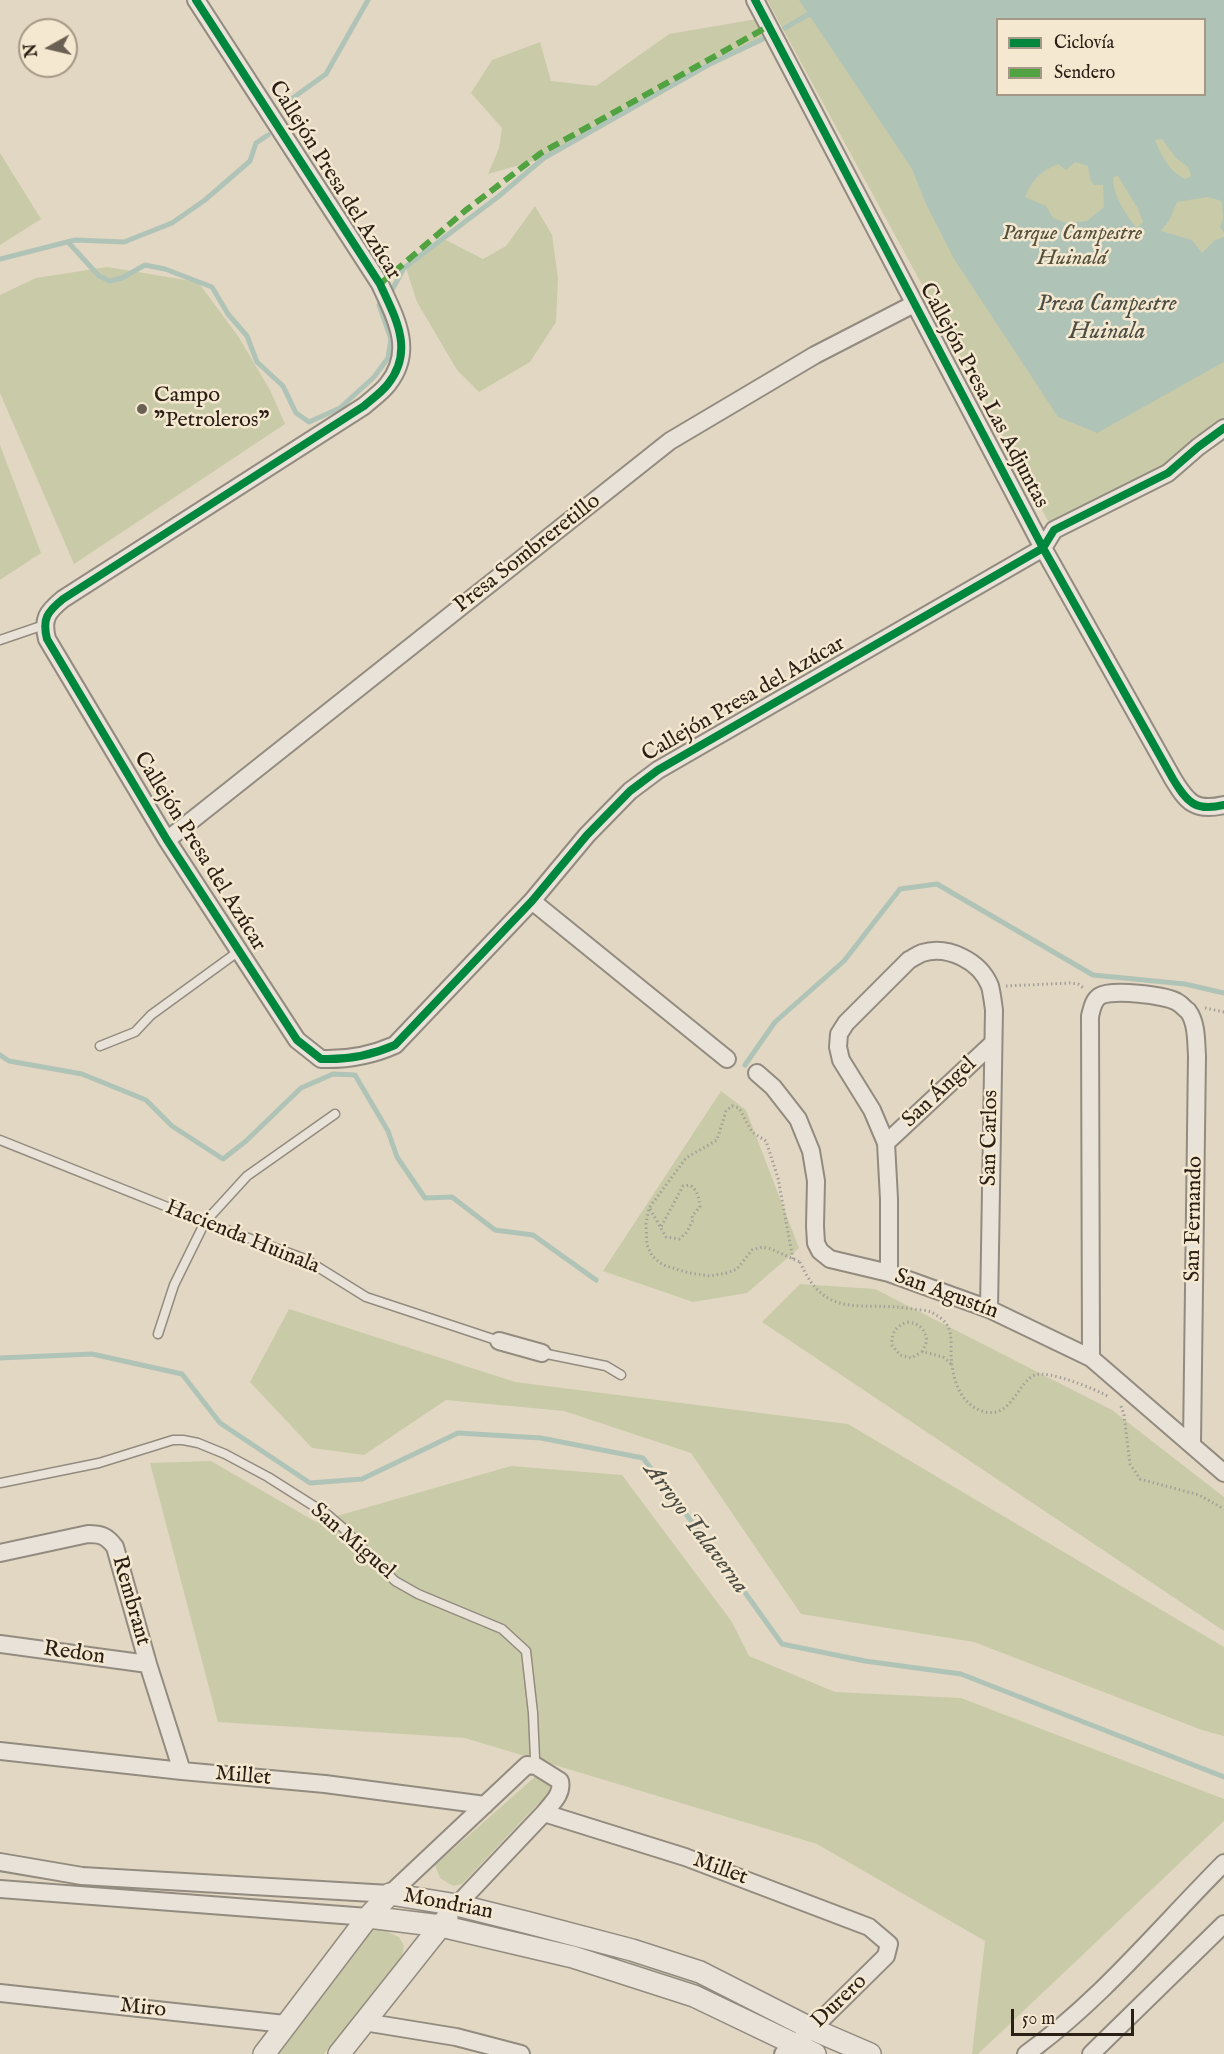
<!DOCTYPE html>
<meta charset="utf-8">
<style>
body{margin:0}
#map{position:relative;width:1224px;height:2054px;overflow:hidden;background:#e2d7c3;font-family:"IM FELL English",serif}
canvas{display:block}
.legend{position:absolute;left:996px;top:18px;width:210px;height:78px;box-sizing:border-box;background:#f5e8d0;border:2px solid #a49886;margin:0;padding:8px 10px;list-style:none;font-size:18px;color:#2a2016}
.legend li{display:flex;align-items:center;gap:12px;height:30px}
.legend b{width:30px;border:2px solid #a49886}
.north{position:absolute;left:18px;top:18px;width:60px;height:60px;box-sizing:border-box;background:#f5e8d0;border:2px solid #a49886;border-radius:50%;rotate:262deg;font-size:16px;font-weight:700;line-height:24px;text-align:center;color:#2a2016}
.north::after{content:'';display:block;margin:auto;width:21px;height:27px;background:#6a6053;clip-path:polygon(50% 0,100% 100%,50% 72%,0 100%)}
.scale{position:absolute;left:1011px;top:2009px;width:123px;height:27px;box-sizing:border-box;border:3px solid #2a2016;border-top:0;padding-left:8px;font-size:18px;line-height:21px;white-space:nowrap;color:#2a2016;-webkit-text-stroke:4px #f5e8d0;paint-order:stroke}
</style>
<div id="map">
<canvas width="1224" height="2054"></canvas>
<ul class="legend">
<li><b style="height:8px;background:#00873e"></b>Ciclovía</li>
<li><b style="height:8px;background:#51a240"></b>Sendero</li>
</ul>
<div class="north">N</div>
<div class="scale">50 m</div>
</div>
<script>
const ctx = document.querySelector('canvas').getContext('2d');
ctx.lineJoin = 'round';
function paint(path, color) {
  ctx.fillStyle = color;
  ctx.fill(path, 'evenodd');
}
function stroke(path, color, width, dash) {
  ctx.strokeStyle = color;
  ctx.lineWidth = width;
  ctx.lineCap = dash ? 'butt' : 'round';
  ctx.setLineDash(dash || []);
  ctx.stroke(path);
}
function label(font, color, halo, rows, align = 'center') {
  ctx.font = font + ' "IM FELL English",serif';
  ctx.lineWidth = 5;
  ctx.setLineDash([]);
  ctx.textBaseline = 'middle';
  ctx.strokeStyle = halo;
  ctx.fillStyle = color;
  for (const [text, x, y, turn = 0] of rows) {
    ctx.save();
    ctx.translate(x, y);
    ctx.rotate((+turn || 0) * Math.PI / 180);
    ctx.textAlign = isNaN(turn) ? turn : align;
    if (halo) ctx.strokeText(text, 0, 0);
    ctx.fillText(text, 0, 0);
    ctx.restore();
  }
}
paint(new Path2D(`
 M767 0H1224V439L1049 523 921 283ZM998 20H1204V94H998Z
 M757 19 763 39 708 65 544 158 488 174 499 148 502 128 471 93 492 60 540 42 551 81 596 86 669 34Z
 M0 153 41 219 0 245Z
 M535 206 552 235 558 278 556 322 530 362 479 392 457 370 417 302 406 268 442 238 483 259 506 246Z
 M107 267 198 282 238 336 270 390 285 424 74 564 0 393V295L36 278Z
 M0 445 41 553 0 580Z
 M721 1091 746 1110 799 1248 747 1293 693 1302 603 1271Z
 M800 1284 875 1289 1112 1410 1224 1497V1631L762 1322Z
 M289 1309 515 1382 848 1424 1224 1647V1736L1202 1730 974 1642 801 1614 691 1453 564 1411 446 1400 364 1455 312 1448 250 1382Z
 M211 1461 316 1522 511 1466 622 1475 732 1622 749 1656 835 1692 961 1698 1224 1799V1821L978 2054H972L985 1941 817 1844 465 1738 218 1722 150 1463Z
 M537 1775 551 1783 550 1791 462 1884 453 1886 440 1878 435 1865Z
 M378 1927 399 1937 404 1946 402 1956 324 2054H278L367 1932Z`), '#c9cba8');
paint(new Path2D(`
 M799 0H1224V233L1220 227 1223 219 1222 201 1207 197 1177 202 1170 219 1161 231 1192 240 1202 253 1215 240 1224 237V362L1097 433 1058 417 954 259 925 202 912 169ZM998 20H1204V94H998ZM1162 139 1176 158 1188 167 1191 176 1185 179C1168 170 1162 157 1155 140ZM1075 162 1088 166 1090 179 1094 185H1103L1104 207 1087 221 1066 223 1053 218 1046 206 1025 197C1033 179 1040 172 1058 164L1066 170ZM1118 176 1138 209 1143 222 1137 228C1125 214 1113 195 1113 177Z`), '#b0c3b7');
stroke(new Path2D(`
 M785 28 809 14
 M291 121 293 119 283 105 326 74 368 0
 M68 242 99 276 110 281 122 278 145 265 165 269 212 287 228 314 247 336 257 362 283 386 296 413 309 422 340 408 374 377 388 358 391 339 379 305
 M0 259 75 240 124 242 172 223 205 200 250 161 256 143 268 135
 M392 290 404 268 499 196 544 158 708 65 763 39
 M0 1055 9 1061 82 1074 146 1100 172 1126 223 1159 246 1141 301 1088 333 1074 355 1075 388 1131 397 1157 425 1198 452 1197 495 1230 533 1235 596 1280
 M745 1065 775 1022 844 961 900 889 937 884 1093 975 1185 984 1224 993
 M0 1358 92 1354 182 1374 220 1423 310 1483 362 1479 458 1433 541 1438 643 1458 728 1569 782 1644 865 1661 961 1674 1224 1777`), '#b0c3b7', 5);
const service = new Path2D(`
 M0 640 44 625
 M100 1046 135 1032 151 1015 239 951
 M0 1140 205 1222 305 1259 366 1297 499 1341
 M158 1334 174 1285 205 1222 247 1176 335 1114
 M542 1353 606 1366 621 1375
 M0 1483 99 1463 173 1440H183L198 1443 225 1454 268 1477 328 1515 343 1528 395 1581 418 1594 502 1629 526 1651 533 1713 535 1759`);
const minor = new Path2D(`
 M196 0 380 284C395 317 415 350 388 384 382 392 372 399 364 406L63 599C47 612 42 619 47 639L167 840 297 1040 321 1059C348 1060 370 1056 395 1045L532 901 587 835 630 791 658 770 1043 548 1054 530 1168 473 1198 447 1224 428
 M755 0 1043 548 1173 779C1187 802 1195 812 1224 805
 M167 840 670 441 815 355 914 304
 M532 901 727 1059
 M757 1073 773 1087 798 1119 811 1151 816 1181 815 1226 816 1243 820 1251 830 1259 889 1273 989 1309 1091 1358 1224 1473
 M886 1143 993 1043
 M889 1273V1199L886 1143 872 1110 841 1060 838 1047 839 1034 846 1023 909 960C913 958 917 955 922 953 948 945 980 961 990 986 992 994 993 1003 994 1010L989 1309
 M499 1341 542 1353
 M1091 1358 1090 1016C1092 1009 1093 1000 1100 996 1111 989 1166 995 1177 1002 1181 1004 1185 1009 1188 1011 1197 1023 1196 1042 1197 1056L1192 1443
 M0 1553 88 1534C101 1534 107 1536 115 1547L148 1664 182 1771
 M0 1644 148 1664
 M0 1751 182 1771 325 1784 485 1805
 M544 1813 685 1857 869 1927 889 1944 886 1956 812 2029 783 2054
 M0 1862 82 1876 390 1894 527 1765 536 1766 560 1781C563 1794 552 1803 544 1813L457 1905
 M0 1889 368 1917
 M0 1993 285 2024
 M364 2022 456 2037 521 2054
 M1026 2054C1101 2000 1159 1928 1224 1863
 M1091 2054 1224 1924`);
const tertiary = new Path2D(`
 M368 1917 441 1926 573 1957 694 1996 815 2054
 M264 2054 368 1917 390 1894 457 1905 529 1923 632 1950 700 1972 812 2029 870 2054
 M339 2054 447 1918`);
stroke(service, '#938b7f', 11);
stroke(minor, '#938b7f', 20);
stroke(tertiary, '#938b7f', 24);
stroke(new Path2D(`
 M1006 986 1070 983 1078 984 1085 989
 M1205 1008 1224 1012
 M650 1209 666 1237 679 1239 687 1232 693 1220 692 1216 700 1207C699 1198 698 1191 690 1185L683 1186 661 1227
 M793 1259 778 1178 766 1141 752 1132 739 1108 732 1106 726 1111 717 1140 686 1158 649 1208 646 1224 647 1245 652 1256 663 1265 689 1273 710 1276 727 1273 737 1269 752 1250 762 1247 771 1249 800 1262
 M800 1262C826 1322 862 1300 913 1309 919 1310 926 1310 931 1312 937 1315 946 1321 948 1327 952 1334 951 1345 951 1354 952 1375 958 1403 982 1411 1011 1421 1018 1381 1035 1375 1048 1370 1096 1389 1109 1397
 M922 1352 927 1341C925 1329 919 1323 907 1322 896 1326 891 1333 892 1345L900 1355 911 1358 922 1352 928 1353 943 1357 951 1364
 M1121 1406 1124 1415 1130 1464 1140 1479 1199 1495 1224 1509`), '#a5a098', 3, [1.5, 3]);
stroke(service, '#e8e2d8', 8);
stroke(minor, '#e8e2d8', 16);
stroke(tertiary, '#e8e2d8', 21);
stroke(new Path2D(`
 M380 284 466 210 541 153 769 26`), '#51a240', 6, [12, 6]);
stroke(new Path2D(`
 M196 0 380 284C395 317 415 350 388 384 382 392 372 399 364 406L63 599C47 612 42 619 47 639L167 840 297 1040 321 1059C348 1060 370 1056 395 1045L532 901 587 835 630 791 658 770 1043 548 1054 530 1168 473 1198 447 1224 428
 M755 0 1043 548 1173 779C1187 802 1195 812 1224 805`), '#00873e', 8);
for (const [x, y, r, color] of [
 [142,409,6,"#6a6053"]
]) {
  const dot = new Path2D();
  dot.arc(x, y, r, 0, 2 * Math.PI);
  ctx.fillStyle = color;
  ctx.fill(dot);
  stroke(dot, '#f5e8d0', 2);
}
label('22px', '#2a2016', '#f5e8d0', [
 ["Callejón Presa del Azúcar",334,181,58],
 ["Callejón Presa Las Adjuntas",983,396,62],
 ["Presa Sombreretillo",528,554,-38],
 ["Callejón Presa del Azúcar",744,700,-30],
 ["Callejón Presa del Azúcar",199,852,58],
 ["San Ángel",940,1093,-43],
 ["San Carlos",991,1138,-89],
 ["San Fernando",1195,1219,-89],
 ["Hacienda Huinala",242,1238,22],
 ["San Agustín",946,1295,20],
 ["San Miguel",352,1542,41],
 ["Rembrant",130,1601,74],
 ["Redon",74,1654,8],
 ["Millet",243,1777,5],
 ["Millet",720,1870,20],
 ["Mondrian",448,1905,11],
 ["Durero",840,2002,-44],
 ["Miro",143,2009,6]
]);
label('italic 22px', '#54503b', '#f5e8d0', [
 ["Parque Campestre",1072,234],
 ["Huinalá",1072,259]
]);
label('22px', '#2a2016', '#f5e8d0', [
 ["Campo",154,396],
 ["\"Petroleros\"",154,421]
], 'left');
label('italic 24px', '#4c4e45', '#f5e8d0', [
 ["Presa Campestre",1107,305],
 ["Huinala",1107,333],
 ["Arroyo Talaverna",695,1529,53]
]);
</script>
